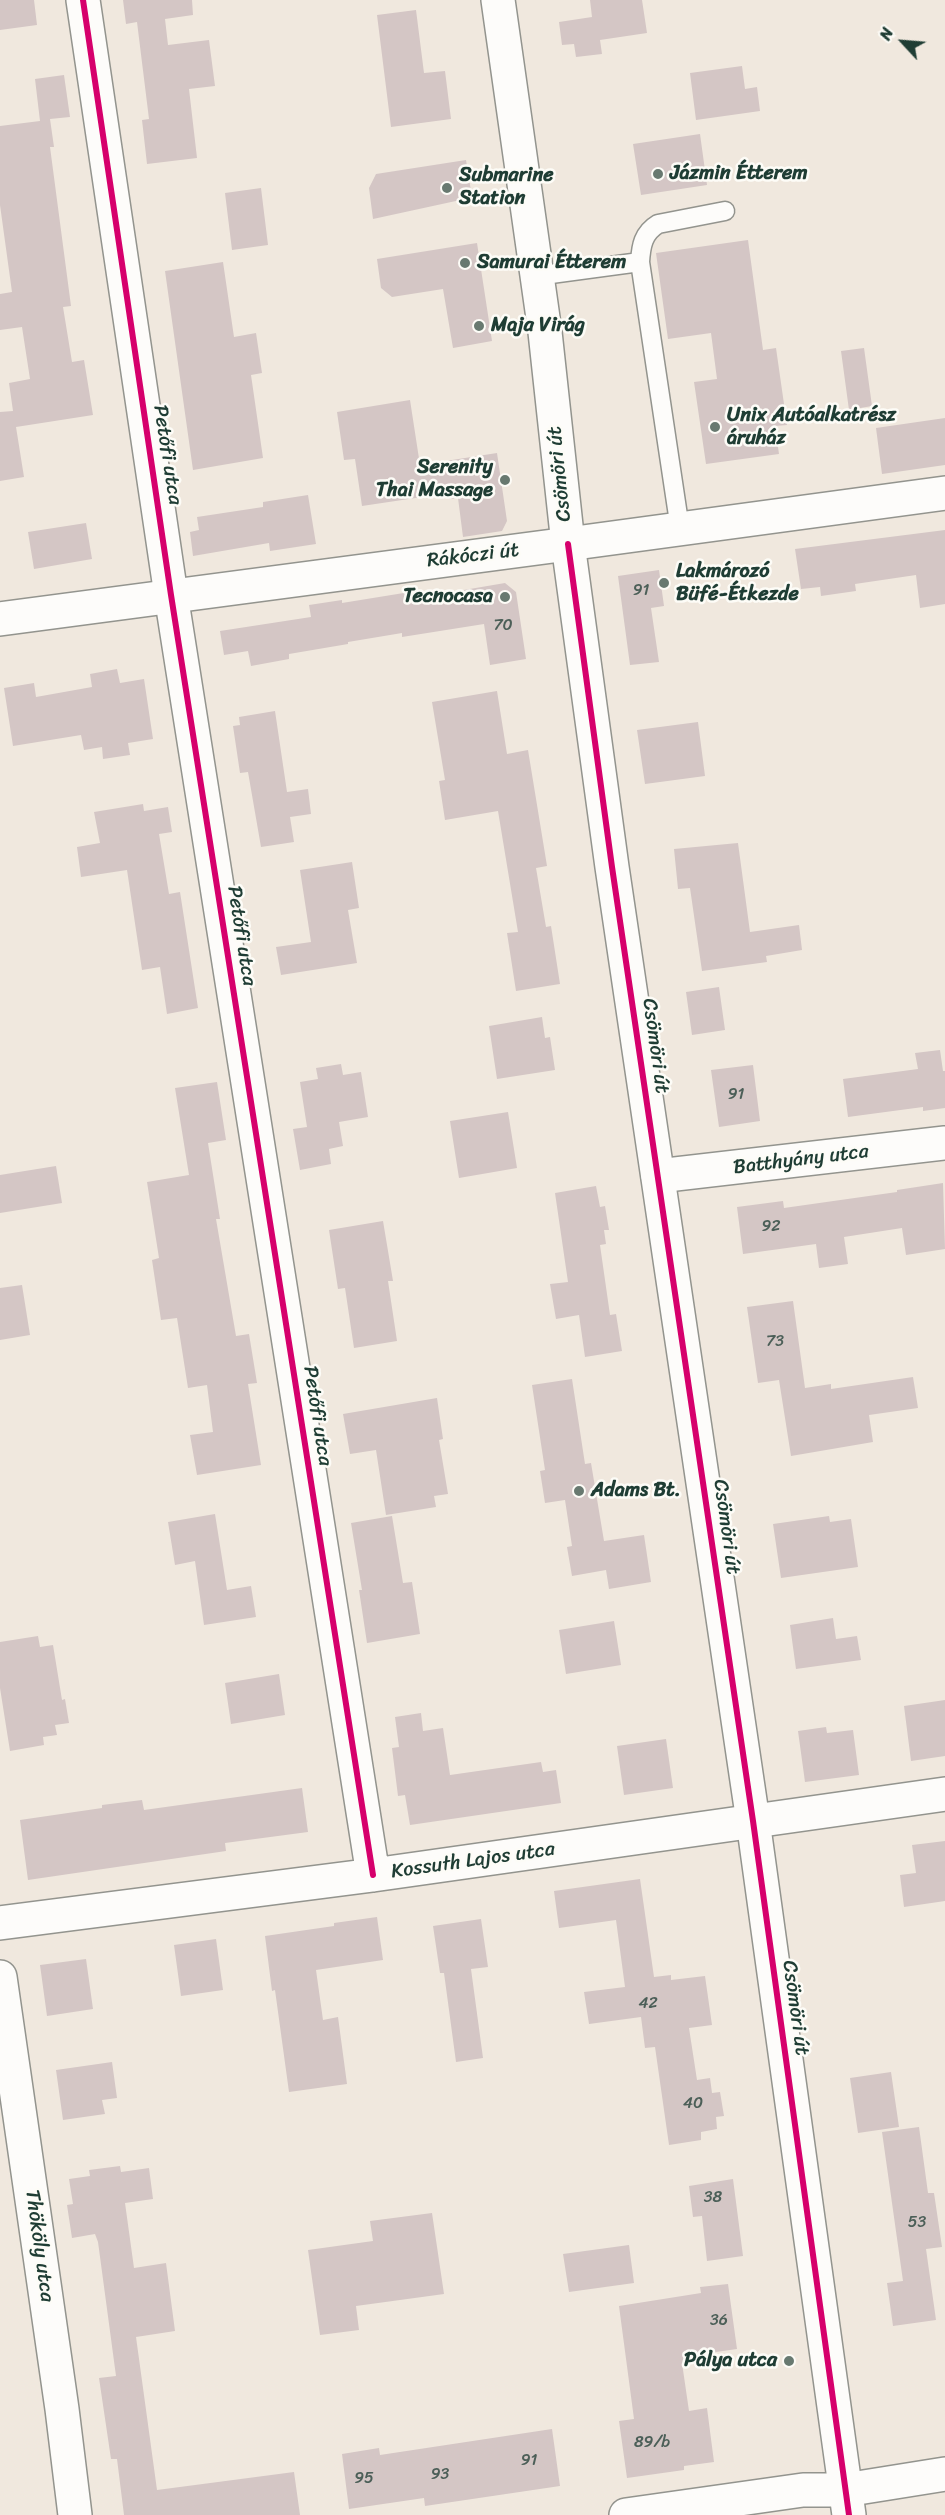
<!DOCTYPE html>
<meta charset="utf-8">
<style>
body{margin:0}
#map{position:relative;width:945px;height:2515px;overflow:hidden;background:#f0e8de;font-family:Sriracha,sans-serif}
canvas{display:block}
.north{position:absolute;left:873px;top:12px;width:60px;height:60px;-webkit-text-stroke:4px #fdfcf7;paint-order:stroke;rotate:296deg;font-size:16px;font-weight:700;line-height:24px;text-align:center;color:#1f3d34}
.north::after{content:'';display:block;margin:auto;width:21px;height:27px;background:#1f3d34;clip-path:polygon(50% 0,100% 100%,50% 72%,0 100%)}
</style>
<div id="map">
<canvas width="945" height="2515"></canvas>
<div class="north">N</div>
</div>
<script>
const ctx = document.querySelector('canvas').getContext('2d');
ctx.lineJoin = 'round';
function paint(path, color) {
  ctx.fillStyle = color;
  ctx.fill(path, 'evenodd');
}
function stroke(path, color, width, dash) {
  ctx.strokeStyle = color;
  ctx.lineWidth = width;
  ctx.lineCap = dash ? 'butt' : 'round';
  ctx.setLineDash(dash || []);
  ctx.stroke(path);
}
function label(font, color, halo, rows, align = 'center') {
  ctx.font = font + ' Sriracha,sans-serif';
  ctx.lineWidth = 5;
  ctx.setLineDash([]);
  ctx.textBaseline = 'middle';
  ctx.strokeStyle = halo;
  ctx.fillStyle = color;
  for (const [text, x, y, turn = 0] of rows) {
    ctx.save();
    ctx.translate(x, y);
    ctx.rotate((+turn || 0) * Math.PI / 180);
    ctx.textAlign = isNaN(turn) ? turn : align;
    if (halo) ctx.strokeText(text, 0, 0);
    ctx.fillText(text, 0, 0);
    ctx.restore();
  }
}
paint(new Path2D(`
 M0 0H34L37 25 0 30Z
 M123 0H192L193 15 165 19 168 45 209 40 215 86 189 89 197 158 147 164 142 120 149 119 137 22 126 24Z
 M590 0H642L647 33 600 40 602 54 576 57 574 44 562 45 559 22 592 17Z
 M416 10 424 73 445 71 451 119 391 127 377 15Z
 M742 66 745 89 757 87 760 111 696 120 690 73Z
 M64 75 70 117 50 119 54 147H50L71 306 63 307 72 362 84 360 93 415 16 427 24 477 0 481V412L13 411 9 383 30 379 22 327 0 330V294L12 292 0 205V126L40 121 35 79Z
 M700 134 707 185 641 195 633 144Z
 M466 160 471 191 465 199 373 219 369 188 376 174Z
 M261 188 268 245 232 250 225 193Z
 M748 240 763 350 776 348 787 425 775 426 779 454 706 464 694 382 717 379 711 333 668 339 656 253Z
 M477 243 492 341 453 348 443 289 392 297 381 288 377 259Z
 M223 262 234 337 256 333 262 373 251 375 263 458 193 470 165 271Z
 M864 348 872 406 849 410 841 351Z
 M410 400 420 465 497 453 507 521 502 531 463 537 458 498 449 499V493L362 506 355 459 344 460 337 412Z
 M945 418V465L882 474 876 428Z
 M308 495 316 544 270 551 269 543 193 556 190 532 199 530 197 517 263 507V502Z
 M86 523 92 559 34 569 28 532Z
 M945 530V604L920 608 916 575 855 584 856 591 821 596 820 587 801 589 795 549Z
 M659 570 664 606 651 608 659 662 630 665 618 576Z
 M505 583 516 592 526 659 490 665 484 624 402 637V633L348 642V644L289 654V659L251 666 248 651 224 655 220 631 311 617 309 605 342 600V603L416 591 417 598Z
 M117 669 120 683 144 679 153 739 128 743 130 755 103 759 102 747 84 750 81 735 13 746 4 688 34 683 36 697 92 687 90 674Z
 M497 691 507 754 528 750 547 866 536 868 546 927 551 926 560 984 516 991 507 933 518 932 498 811 445 820 439 781 445 780 432 702Z
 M275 711 287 792 308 789 311 814 290 817 294 842 261 847 248 772 240 773 233 726 240 725 239 717Z
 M698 722 705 776 645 784 637 730Z
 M143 804 144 811 168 807 172 832 159 834 169 894 180 892 198 1008 167 1014 160 967 142 970 127 870 81 877 77 847 100 843 94 812Z
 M738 843 750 932 799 925 802 950 766 956 767 962 702 971 690 888 678 889 674 849Z
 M352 862 359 908 348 910 357 963 281 975 276 947 311 942 300 870Z
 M719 987 725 1030 692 1035 686 992Z
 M542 1017 545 1038 550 1037 555 1070 497 1079 489 1026Z
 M940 1050 943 1071H945V1108L923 1111V1107L848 1117 843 1079 918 1069 915 1053Z
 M341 1064 343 1075 361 1072 368 1117 339 1122 343 1146 329 1149 331 1164 300 1170 293 1129 307 1127 300 1082 318 1079 316 1068Z
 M753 1065 760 1121 719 1127 711 1070Z
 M217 1082 226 1140 208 1143 220 1219H216L236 1336 249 1334 257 1383 248 1384 261 1465 197 1475 190 1435 213 1432 207 1385 188 1388 177 1318 161 1320 152 1260 159 1258 147 1182 189 1175 175 1088Z
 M508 1112 517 1168 459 1178 450 1121Z
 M56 1166 62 1203 0 1213V1175Z
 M943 1183 945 1249 906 1255 902 1228 844 1237 848 1264 819 1268 816 1244 743 1254 737 1207 783 1201 784 1208 897 1192V1190Z
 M596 1186 600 1207 605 1206 609 1230H604L606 1244 600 1245 610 1315 616 1314 622 1351 585 1357 579 1315 556 1319 550 1284 568 1282 555 1193Z
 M383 1221 393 1281H388L397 1341 354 1348 345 1288 338 1289 329 1230Z
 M22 1285 30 1335 0 1340V1288Z
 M793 1301 805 1388 831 1384V1389L913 1377 918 1408 869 1415 873 1442 791 1456 779 1380 758 1383 747 1307Z
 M572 1379 585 1464 591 1463 604 1541 644 1535 651 1582 609 1589 606 1570 572 1576 567 1547 572 1546 565 1500 545 1503 540 1471 545 1470 532 1385Z
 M437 1398 443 1439 439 1440 448 1494 434 1496 436 1507 386 1515 376 1450 350 1454 343 1414Z
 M215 1514 227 1590 251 1586 256 1617 204 1625 195 1561 175 1565 168 1522Z
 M392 1516 403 1583 412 1582 420 1634 367 1643 359 1590H362L351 1523Z
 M829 1516 830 1522 851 1519 858 1567 781 1578 773 1524Z
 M833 1618 836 1639 857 1636 861 1660 796 1669 790 1625Z
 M614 1621 621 1665 566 1674 559 1630Z
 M38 1636 40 1647 53 1645 62 1700 65 1699 69 1723 55 1725 57 1735 43 1737 44 1745 10 1751 0 1688V1642Z
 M279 1674 285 1715 231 1724 225 1683Z
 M945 1700V1756L911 1761 904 1706Z
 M421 1713 423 1731 443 1728 450 1775 541 1762 543 1772 556 1770 561 1803 410 1825 405 1795 398 1796 392 1748 399 1747 395 1717Z
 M826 1727 827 1733 853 1730 859 1775 805 1782 798 1731Z
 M666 1739 673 1788 624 1795 617 1746Z
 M302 1788 308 1832 225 1843 226 1851 28 1880 20 1820 102 1808V1805L142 1800 144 1810Z
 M945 1841V1901L904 1907 900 1875 916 1873 912 1845Z
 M640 1879 654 1977 671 1975V1980L705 1976 712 2025 689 2028 697 2080 710 2078 712 2093 720 2092 724 2116 716 2117 717 2129 701 2132V2140L669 2145 655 2047 645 2048 641 2017 589 2024 584 1992 625 1987 616 1920 559 1928 554 1891Z
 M377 1917 383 1960 316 1970 323 2020 338 2017 347 2084 289 2092 275 1990 272 1991 265 1936 334 1926V1923Z
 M481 1919 488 1967 471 1969 483 2058 456 2062 444 1973H440L433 1926Z
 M216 1939 223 1990 181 1996 174 1945Z
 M86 1959 93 2009 47 2016 40 1965Z
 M112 2062 117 2098 102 2100 105 2114 63 2120 56 2070Z
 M891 2072 899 2127 858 2133 850 2078Z
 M919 2127 928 2193H934L942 2247 926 2249 936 2320 893 2326 887 2283 903 2281 882 2132Z
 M120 2166 121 2172 149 2168 153 2199 125 2203 134 2268 166 2263 175 2331 136 2337 157 2490 294 2472 300 2515H124L117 2459H111L99 2378 116 2376 98 2242 95 2234 72 2238 67 2205 73 2204 69 2179 90 2176 89 2170Z
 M733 2179 743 2256 707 2261 702 2216 693 2217 689 2186Z
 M432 2213 444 2294 356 2306 359 2330 320 2335 308 2250 373 2241 370 2221Z
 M629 2245 634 2283 569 2292 563 2254Z
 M728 2284 737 2349 709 2353 710 2359 682 2363 689 2411 707 2408 714 2462 684 2466V2470L627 2478 619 2421 634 2419 619 2306 701 2293 700 2287Z
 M552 2429 560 2486 425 2506 424 2498 349 2509 342 2454 379 2448 380 2455Z`), '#d4c6c5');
const service = new Path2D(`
 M640 262C641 246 643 233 658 224L725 211
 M536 276 640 262 680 529`);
const minor = new Path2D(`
 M83 0 171 595 373 1875
 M568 544 945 493
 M0 1923 373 1875 945 1794
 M0 1977 62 2409 75 2515
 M845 2490 945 2474`);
const tertiary = new Path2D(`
 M0 619 568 544
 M658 1176 945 1143
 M626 2515 803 2490H845`);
const secondary = new Path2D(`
 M498 0 545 332 568 544 612 867 753 1821 849 2515`);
stroke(service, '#93948e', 21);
stroke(minor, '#93948e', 36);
stroke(tertiary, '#93948e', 36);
stroke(secondary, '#93948e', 36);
stroke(service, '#fdfcfa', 18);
stroke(minor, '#fdfcfa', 33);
stroke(tertiary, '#fdfcfa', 33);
stroke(secondary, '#fdfcfa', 33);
stroke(new Path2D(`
 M83 0 171 595 373 1875
 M568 544 612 867 753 1821 849 2515`), '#d6006c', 6);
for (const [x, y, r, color] of [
 [658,174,6,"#687970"],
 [447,188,6,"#687970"],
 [465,263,6,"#687970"],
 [479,326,6,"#687970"],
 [715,427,6,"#687970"],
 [505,480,6,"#687970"],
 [664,583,6,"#687970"],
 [505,597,6,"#687970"],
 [579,1491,6,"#687970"],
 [789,2361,6,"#687970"]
]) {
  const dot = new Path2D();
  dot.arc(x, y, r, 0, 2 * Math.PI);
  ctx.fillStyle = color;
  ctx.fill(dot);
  stroke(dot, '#fdfcf7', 2);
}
label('16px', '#4c5f58', null, [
 ["91",641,591],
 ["70",503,626],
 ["91",736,1095],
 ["92",771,1227],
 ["73",775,1342],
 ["42",648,2004],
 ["40",693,2104],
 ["38",713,2198],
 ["53",917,2223],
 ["36",719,2321],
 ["89/b",652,2443],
 ["91",529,2461],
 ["93",440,2475],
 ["95",364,2479]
]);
label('bold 20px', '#1f3d34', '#fdfcf7', [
 ["Jázmin Étterem",670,174],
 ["Submarine",459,176],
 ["Station",459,199],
 ["Samurai Étterem",477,263],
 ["Maja Virág",491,326],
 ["Unix Autóalkatrész",727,416],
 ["áruház",727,439],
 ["Serenity",493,468,"right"],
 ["Thai Massage",493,491,"right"],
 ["Lakmározó",676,572],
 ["Büfé-Étkezde",676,595],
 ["Tecnocasa",493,597,"right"],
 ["Adams Bt.",591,1491],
 ["Pálya utca",777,2361,"right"]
], 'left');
label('20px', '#1f3d34', '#fdfcf7', [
 ["Petőfi utca",167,455,81],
 ["Csömöri út",560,474,-96],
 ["Rákóczi út",473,556,-7],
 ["Petőfi utca",241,936,81],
 ["Csömöri út",655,1046,82],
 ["Batthyány utca",801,1160,-7],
 ["Petőfi utca",317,1416,81],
 ["Csömöri út",726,1527,82],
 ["Kossuth Lajos utca",473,1861,-8],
 ["Csömöri út",795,2008,82],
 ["Thököly utca",39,2246,82]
]);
</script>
